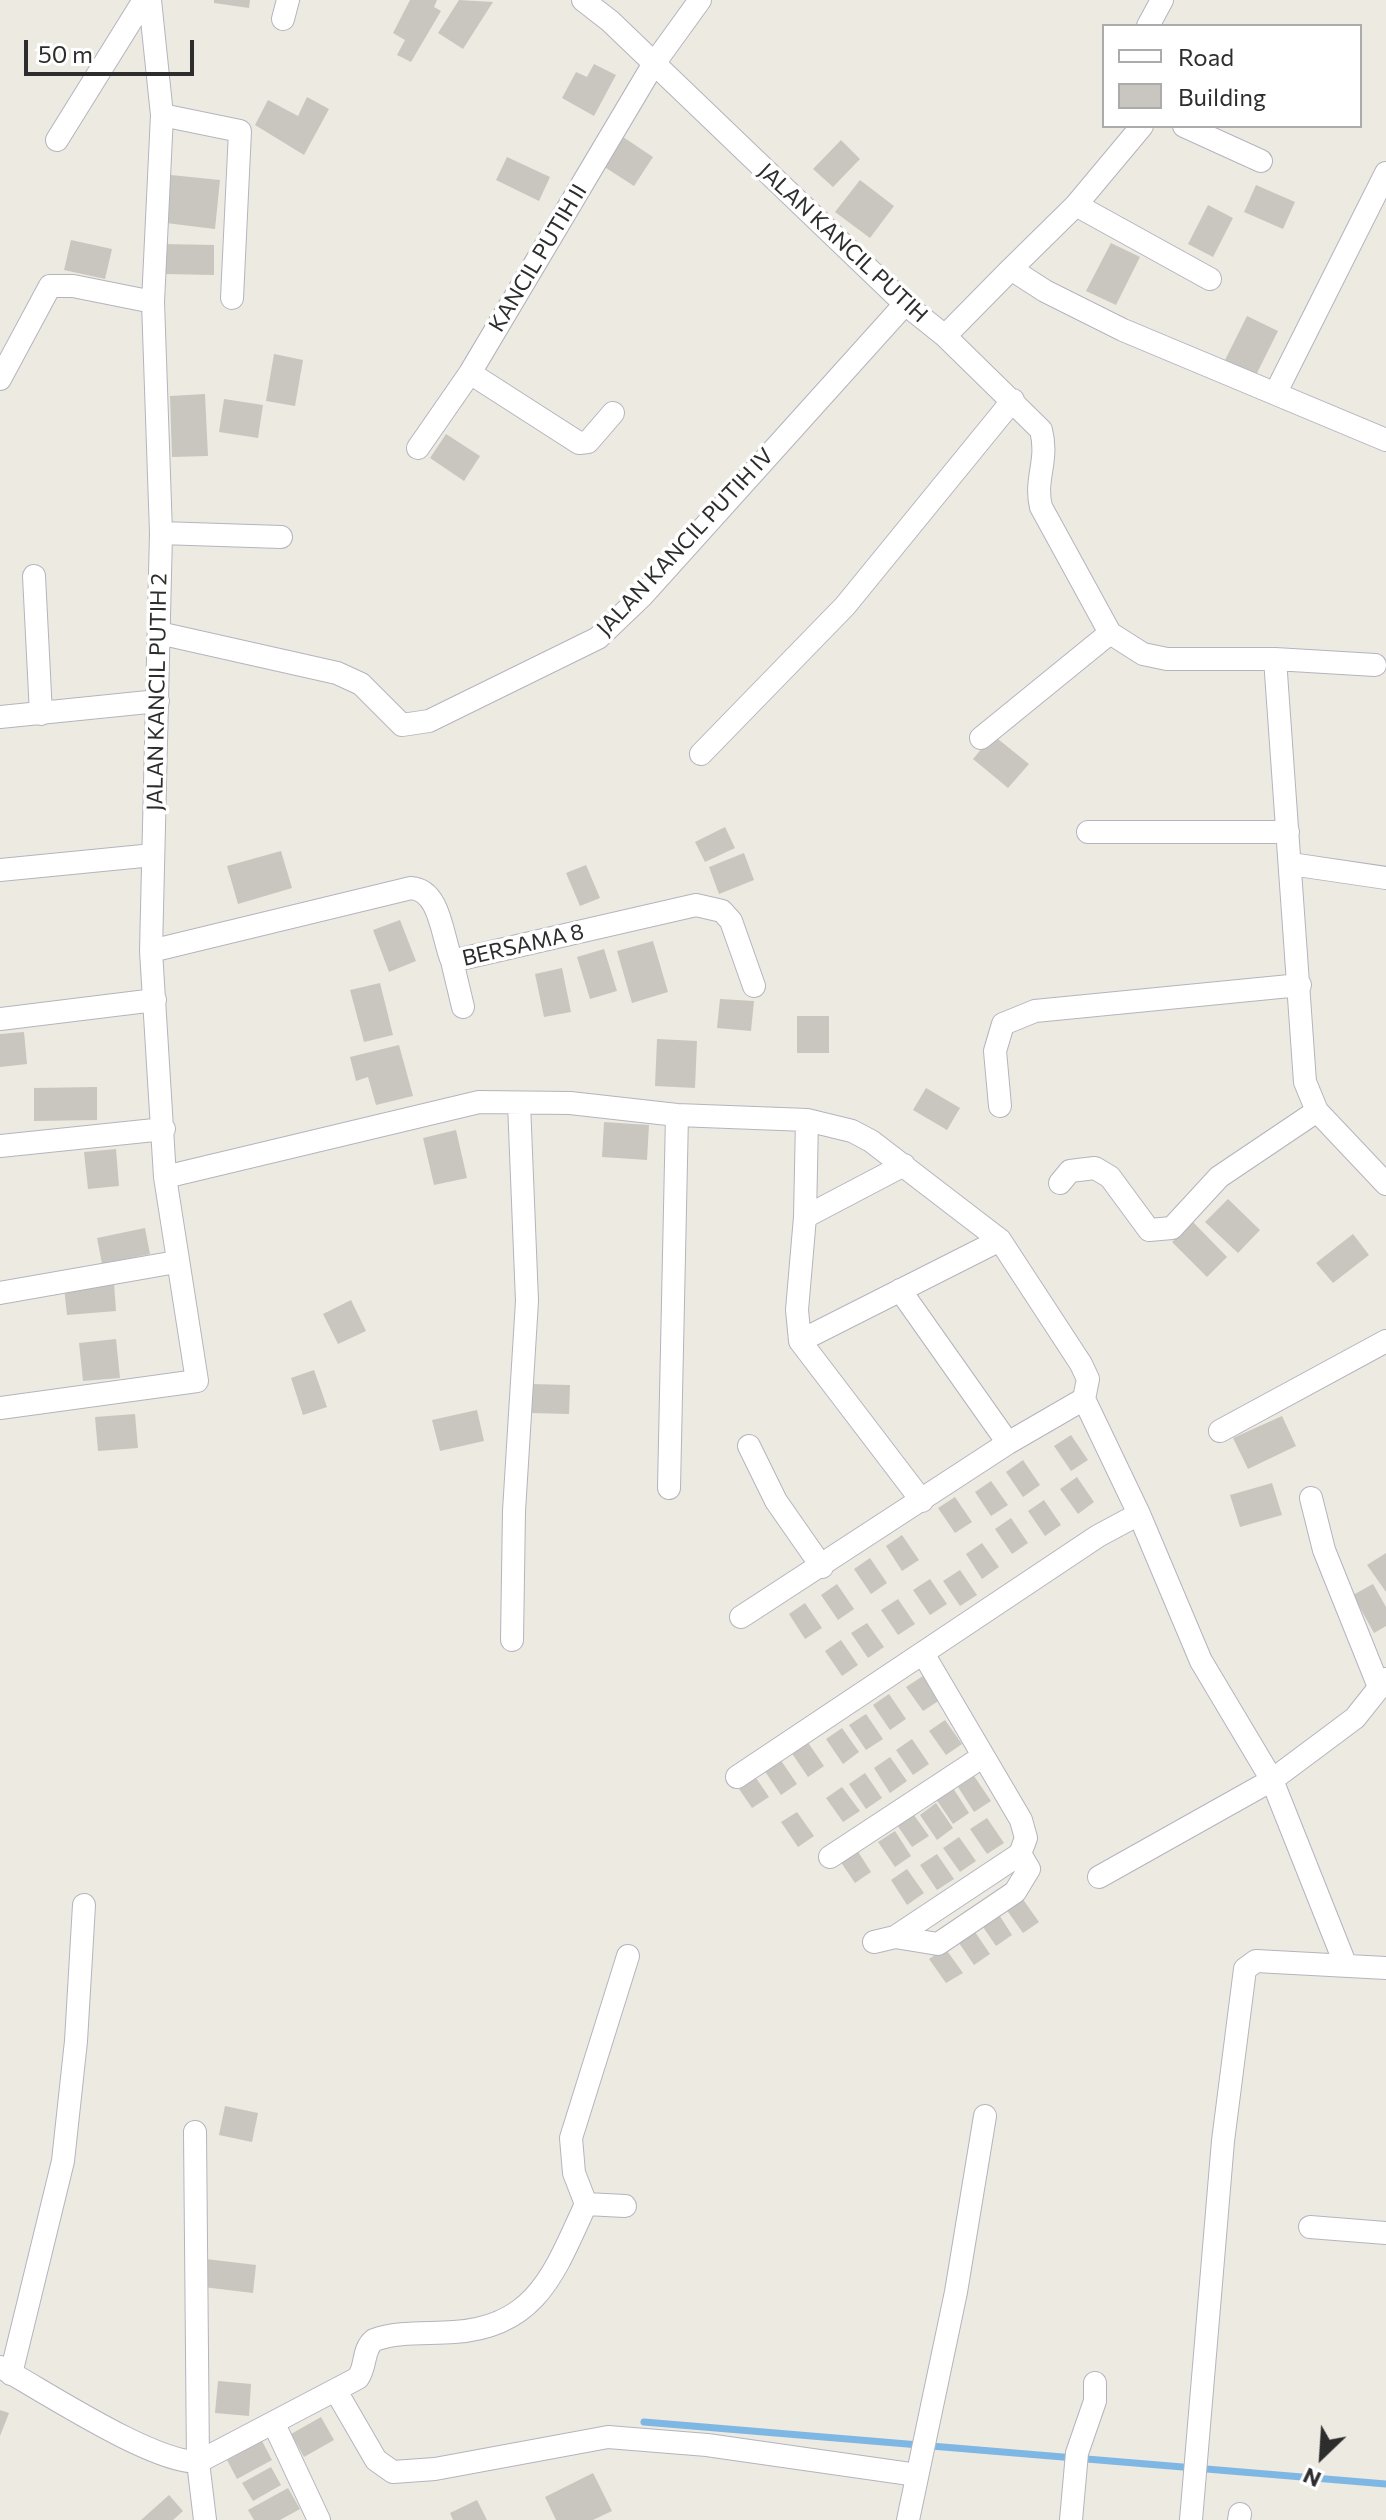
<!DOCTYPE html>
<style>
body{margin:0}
#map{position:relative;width:1386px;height:2520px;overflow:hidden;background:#edeae1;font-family:Commissioner,sans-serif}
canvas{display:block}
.legend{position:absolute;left:1102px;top:24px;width:260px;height:104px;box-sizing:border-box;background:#fff;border:2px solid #ababab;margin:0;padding:10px 14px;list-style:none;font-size:24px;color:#2d2d2d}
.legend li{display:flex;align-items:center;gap:16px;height:40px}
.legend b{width:40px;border:2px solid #ababab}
.north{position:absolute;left:1282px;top:2416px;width:80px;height:80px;-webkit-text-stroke:6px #fff;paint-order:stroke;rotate:205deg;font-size:22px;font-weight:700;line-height:32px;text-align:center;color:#2d2d2d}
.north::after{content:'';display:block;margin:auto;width:28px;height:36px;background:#2d2d2d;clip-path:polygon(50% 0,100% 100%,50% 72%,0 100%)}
.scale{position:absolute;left:24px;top:40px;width:170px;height:36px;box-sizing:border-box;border:4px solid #2d2d2d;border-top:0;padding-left:10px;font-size:24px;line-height:28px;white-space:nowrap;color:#2d2d2d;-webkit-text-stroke:6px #fff;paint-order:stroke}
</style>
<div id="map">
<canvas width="1386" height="2520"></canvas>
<ul class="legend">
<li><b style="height:10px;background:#fff"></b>Road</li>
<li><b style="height:22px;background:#c9c6c0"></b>Building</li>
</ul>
<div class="north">N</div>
<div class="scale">50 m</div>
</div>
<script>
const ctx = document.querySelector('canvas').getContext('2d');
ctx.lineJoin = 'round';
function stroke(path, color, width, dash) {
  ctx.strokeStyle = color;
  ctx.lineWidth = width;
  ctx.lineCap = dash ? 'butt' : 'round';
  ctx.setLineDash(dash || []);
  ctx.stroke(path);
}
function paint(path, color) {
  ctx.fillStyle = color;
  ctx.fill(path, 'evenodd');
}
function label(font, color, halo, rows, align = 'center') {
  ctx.font = font + ' Commissioner,sans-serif';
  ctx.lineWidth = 7;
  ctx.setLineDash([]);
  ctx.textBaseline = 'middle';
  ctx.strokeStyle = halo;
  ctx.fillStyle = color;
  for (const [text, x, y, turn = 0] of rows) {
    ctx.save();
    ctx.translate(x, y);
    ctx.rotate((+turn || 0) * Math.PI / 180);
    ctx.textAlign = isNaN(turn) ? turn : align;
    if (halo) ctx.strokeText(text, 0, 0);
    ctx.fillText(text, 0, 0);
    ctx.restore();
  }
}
stroke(new Path2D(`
 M644 2422 1386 2484`), '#7fb7e4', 7);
paint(new Path2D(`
 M214 0H250L249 8 214 3Z
 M410 0H437L434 7 441 11 411 62 397 55 405 40 393 33Z
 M459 0 493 2 463 49 438 33Z
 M594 64 616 75 594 116 562 98 576 72 587 77Z
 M307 97 329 109 304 155 255 125 268 100 298 116Z
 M623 137 653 157 634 186 603 166Z
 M841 140 860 159 833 187 813 169Z
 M507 157 550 177 539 201 496 180Z
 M171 175 220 180 215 229 166 223Z
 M860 180 894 206 870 238 835 212Z
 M1256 185 1295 202 1283 229 1244 212Z
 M1208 205 1233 218 1213 257 1188 244Z
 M71 240 112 249 105 279 64 270Z
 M1111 243 1140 257 1116 305 1086 291Z
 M164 244 214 245V275L164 274Z
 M1247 316 1278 331 1256 375 1225 360Z
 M274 354 303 360 295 406 266 401Z
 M205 394 208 456 172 457 170 396Z
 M224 399 263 405 258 438 219 432Z
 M446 434 480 456 464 481 430 458Z
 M993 735 1029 764 1008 788 973 759Z
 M725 827 735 848 705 862 695 842Z
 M281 851 292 888 238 904 227 866Z
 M744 853 754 880 719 894 709 867Z
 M586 865 600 898 580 906 566 873Z
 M400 920 416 961 389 972 373 930Z
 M653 941 668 992 632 1003 617 951Z
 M604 949 617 991 590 999 577 957Z
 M562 968 571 1012 544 1017 535 974Z
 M380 983 393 1035 364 1042 350 990Z
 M720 999 754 1001 751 1031 717 1028Z
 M797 1016H829V1053H797Z
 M24 1032 27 1064 0 1067V1034Z
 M657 1039 697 1041 695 1088 655 1086Z
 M399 1045 413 1096 376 1105 368 1077 356 1081 350 1057Z
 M97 1087V1120L34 1121V1088Z
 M926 1088 960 1108 947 1130 913 1110Z
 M604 1122 649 1125 647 1160 602 1157Z
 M456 1130 467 1178 434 1185 423 1138Z
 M116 1149 119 1186 88 1189 84 1152Z
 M1228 1199 1260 1230 1238 1253 1205 1222Z
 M1193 1222 1227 1257 1207 1277 1172 1242Z
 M145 1228 150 1254 102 1264 97 1238Z
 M1353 1234 1369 1255 1333 1283 1316 1263Z
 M114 1283 116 1311 67 1315 64 1287Z
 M351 1300 366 1331 338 1344 323 1314Z
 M116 1339 120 1378 83 1381 79 1343Z
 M314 1370 327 1407 303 1415 291 1378Z
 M531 1384 570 1385 569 1414 530 1413Z
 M477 1410 484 1441 440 1451 432 1420Z
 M135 1414 138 1448 98 1451 95 1417Z
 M1282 1416 1296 1446 1248 1469 1233 1438Z
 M1071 1435 1088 1460 1071 1471 1054 1446Z
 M1023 1460 1040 1485 1023 1497 1006 1472Z
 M1077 1477 1094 1502 1078 1514 1060 1489Z
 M991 1481 1008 1505 991 1516 975 1492Z
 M1272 1483 1282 1515 1240 1527 1230 1495Z
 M955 1497 972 1522 955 1533 938 1508Z
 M1044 1500 1061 1525 1045 1536 1028 1511Z
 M1011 1518 1028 1543 1012 1554 995 1529Z
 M902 1535 919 1560 902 1571 886 1546Z
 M982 1543 999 1567 982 1579 966 1554Z
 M1386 1553V1592L1367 1565Z
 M870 1558 887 1583 871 1594 854 1569Z
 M960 1570 977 1595 960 1606 943 1581Z
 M930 1579 947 1604 930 1615 913 1590Z
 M837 1584 854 1609 838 1620 821 1595Z
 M1373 1584 1386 1607V1626L1374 1633 1353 1595Z
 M898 1599 915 1624 898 1635 881 1610Z
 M805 1603 822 1628 805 1639 789 1614Z
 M867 1623 884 1647 868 1658 851 1633Z
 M841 1640 858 1665 842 1676 825 1651Z
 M923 1676 940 1700 923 1711 906 1687Z
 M889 1694 906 1719 890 1730 873 1705Z
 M866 1714 883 1739 866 1750 849 1725Z
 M945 1720 962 1744 946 1755 929 1731Z
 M842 1728 859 1752 843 1764 826 1739Z
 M912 1739 929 1764 913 1775 896 1750Z
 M807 1741 824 1766 808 1777 791 1752Z
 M890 1757 907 1781 890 1793 874 1768Z
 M780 1759 797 1784 781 1795 764 1770Z
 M752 1772 769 1797 752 1808 735 1783Z
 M865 1773 882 1798 866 1809 849 1784Z
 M974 1776 991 1801 974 1812 958 1787Z
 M842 1787 860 1811 843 1822 826 1798Z
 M953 1788 969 1813 953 1824 936 1799Z
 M936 1803 953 1828 937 1840 920 1815Z
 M911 1811 929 1836 912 1847 895 1822Z
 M797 1812 814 1836 798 1847 781 1822Z
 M987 1818 1004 1843 987 1854 970 1829Z
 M895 1831 911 1856 895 1867 878 1842Z
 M959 1837 976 1861 960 1872 943 1848Z
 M855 1847 871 1872 855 1883 838 1858Z
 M937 1854 954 1879 937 1890 920 1865Z
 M907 1869 924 1893 907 1905 891 1880Z
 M1022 1898 1039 1922 1023 1933 1006 1909Z
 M996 1910 1012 1935 996 1946 979 1921Z
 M973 1929 990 1954 974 1965 957 1940Z
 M945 1948 963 1973 946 1983 929 1959Z
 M225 2106 258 2113 252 2142 219 2135Z
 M206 2259 256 2265 253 2293 203 2287Z
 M218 2381 251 2384 249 2416 215 2413Z
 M0 2410 9 2413 0 2436Z
 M321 2417 334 2440 304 2457 291 2434Z
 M262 2441 272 2460 237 2479 227 2460Z
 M271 2467 281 2485 253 2501 242 2483Z
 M593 2473 612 2511 593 2520H556L545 2497Z
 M288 2488 300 2509 280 2520H254L248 2510Z
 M169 2495 183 2511 173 2520H141Z
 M477 2500 487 2520H453L450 2513Z`), '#c9c6c0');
const minor = new Path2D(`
 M583 0 610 21 905 304 945 336 1011 269 1045 291 1123 330 1386 440
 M283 19 288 0
 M1148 26 1162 0
 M162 115 240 131 232 298
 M1184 126 1261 161
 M57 140 144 0
 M1076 205 1210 279
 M1011 269 1076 205 1142 126
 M945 336 1041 430C1049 461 1034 479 1041 507L1110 633 1143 654 1167 659H1275L1375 665
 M470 373 579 443 588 442 613 413
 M0 379 50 286H73L153 302
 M1276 392 1386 173
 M418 448 470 373 653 65 700 0
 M161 533 281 537
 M34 576 41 714
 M159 633 337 673 361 684 402 725 429 721 598 638 643 595 905 304
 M1275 659 1305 1082 1317 1111 1386 1184
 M0 717 158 701
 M981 738 1110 633
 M701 754 845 606 1013 400
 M1088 832H1288
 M1291 864 1386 878
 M0 870 153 855
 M151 951 411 888C441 890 442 938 452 961L696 905 722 911 731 921 754 986
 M452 961 463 1007
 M0 1019 155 1000
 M1000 1106 995 1051 1003 1024 1035 1011 1300 985
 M807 1120 805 1217 797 1310 800 1341 922 1501
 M0 1146 164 1129
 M165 1177 479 1102 570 1103 677 1115 807 1120 852 1131 871 1141 1000 1240 1081 1364 1088 1379 1084 1399 1139 1514 1098 1536 737 1777
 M1060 1183 1070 1171 1095 1168 1110 1177 1149 1230 1172 1228 1219 1177 1317 1111
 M805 1217 904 1165
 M900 1290 1008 1443
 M0 1293 176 1262
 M800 1341 1000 1240
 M0 1408 197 1381 165 1177 151 951 161 533 153 302 162 115 150 0
 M1220 1431 1386 1341
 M749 1446 776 1501 822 1567
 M669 1488 677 1115
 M1311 1498 1324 1550 1379 1687
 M1139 1514 1201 1661 1272 1780 1346 1966
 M741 1617 1008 1443 1084 1399
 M512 1640 514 1511 527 1301 519 1103
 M830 1857 982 1757
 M1099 1877 1272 1780 1355 1718 1386 1679
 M895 1937 1020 1854 1026 1838 1021 1820 924 1655
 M874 1942 895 1937 938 1944 1015 1892 1029 1869 1020 1854
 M195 2132 198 2462 205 2520
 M586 2204 625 2206
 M1310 2227 1386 2233
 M0 2367C46 2392 151 2462 198 2462L358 2378C367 2365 362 2350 374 2340 398 2331 428 2334 454 2332 537 2327 555 2271 586 2204L574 2173 571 2138 628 1956
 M11 2374 63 2161 76 2041 84 1905
 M336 2391 376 2460 393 2472 435 2469 608 2437 707 2445 917 2475
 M274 2424 319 2520
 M908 2520 956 2292 985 2116
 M1071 2520 1077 2453 1095 2401V2383
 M1191 2520 1223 2141 1245 1969 1256 1961 1386 1968
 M1239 2520 1240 2514`);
stroke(minor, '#b4b4bf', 24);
stroke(minor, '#fff', 22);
label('22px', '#2d2d2d', '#fff', [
 ["JALAN KANCIL PUTIH",843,243,43],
 ["KANCIL PUTIH II",538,258,-59],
 ["JALAN KANCIL PUTIH IV",685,542,-47],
 ["JALAN KANCIL PUTIH 2",157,692,-89],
 ["BERSAMA 8",523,945,-13]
]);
</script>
